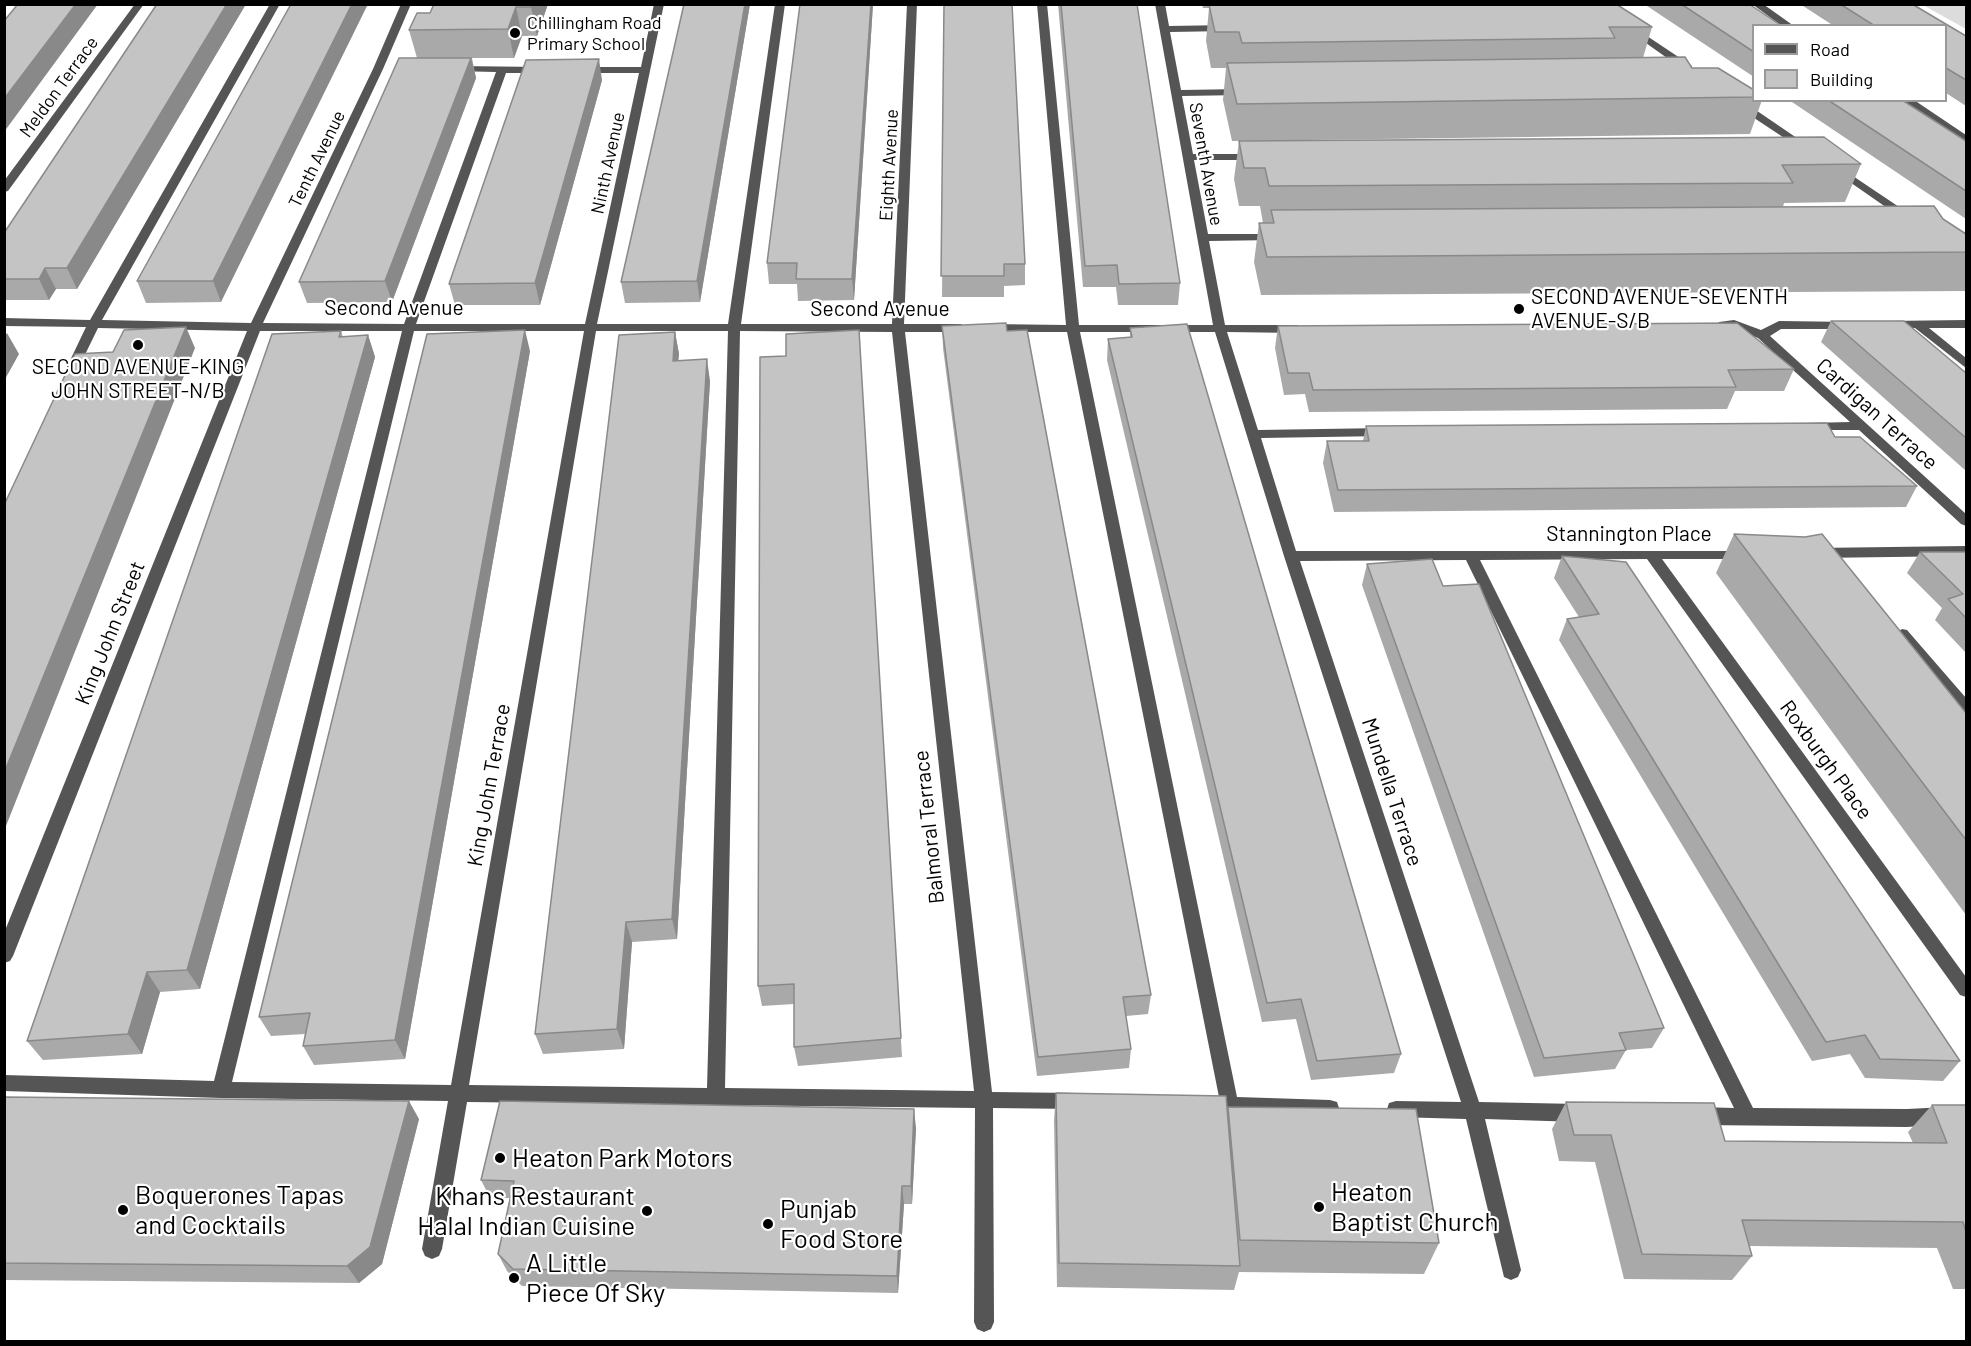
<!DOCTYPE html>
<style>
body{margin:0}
#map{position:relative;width:1971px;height:1346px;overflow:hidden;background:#fff;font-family:Barlow,sans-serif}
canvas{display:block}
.frame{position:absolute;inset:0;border:6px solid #000;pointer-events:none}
.legend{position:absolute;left:1752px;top:24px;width:195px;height:78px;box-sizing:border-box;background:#fff;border:2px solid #999;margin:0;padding:8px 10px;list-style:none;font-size:18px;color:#000}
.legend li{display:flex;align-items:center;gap:12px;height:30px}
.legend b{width:30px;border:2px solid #999}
</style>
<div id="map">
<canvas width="1971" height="1346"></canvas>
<div class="frame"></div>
<ul class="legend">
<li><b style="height:8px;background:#555"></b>Road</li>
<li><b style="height:16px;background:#c4c4c4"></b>Building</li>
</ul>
</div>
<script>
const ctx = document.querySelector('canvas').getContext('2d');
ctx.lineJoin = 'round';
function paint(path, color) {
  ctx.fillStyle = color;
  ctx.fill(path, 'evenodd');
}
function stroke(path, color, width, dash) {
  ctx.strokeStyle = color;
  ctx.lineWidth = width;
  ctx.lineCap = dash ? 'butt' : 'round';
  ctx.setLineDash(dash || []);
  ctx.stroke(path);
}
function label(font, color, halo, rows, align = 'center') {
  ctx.font = font + ' Barlow,sans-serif';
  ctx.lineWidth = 4.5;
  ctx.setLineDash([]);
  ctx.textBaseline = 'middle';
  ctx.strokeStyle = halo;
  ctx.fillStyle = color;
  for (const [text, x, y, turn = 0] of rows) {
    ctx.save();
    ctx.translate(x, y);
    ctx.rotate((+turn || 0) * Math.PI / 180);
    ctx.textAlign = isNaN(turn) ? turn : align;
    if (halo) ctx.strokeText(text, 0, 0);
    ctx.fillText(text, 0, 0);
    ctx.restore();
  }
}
paint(new Path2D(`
 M1923 5H1966V29Z`), '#dcdcdc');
paint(new Path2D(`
 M135 4H144L8 191 4 192V181Z
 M270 4H280L102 320 251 323 373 69 401 4H411L383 69 263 323 404 324 496 72 452 71V67L456 66 543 67 548 70 543 73H506L416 324H585L639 73H582L577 70 582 67H641L654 4H664L597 324H728L775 4H785L741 324H892L907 4H917L904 324H961L967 328 961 332H905L992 1092 1075 1093 1082 1095 1084 1101 1082 1107 1075 1109 993 1108 994 1322 991 1329 984 1332 977 1329 974 1322 975 1108 467 1102 442 1249 439 1256 432 1259 425 1256 422 1249 448 1101 221 1098 4 1091V1075L214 1081 402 331H260L13 956 10 961 4 963V933L247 331 98 328 77 371 71 375 65 371 86 327 4 326V318L90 320ZM414 331H584L451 1085 232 1082ZM596 331H728L707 1088 469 1085ZM740 331 892 332 974 1091 725 1088Z
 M1037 4H1047L1079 325H1213L1155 4H1165L1169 26 1228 25 1233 28 1228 31 1170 32 1181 90 1243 89 1248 92 1243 95 1182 96 1193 154H1257L1262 157 1257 160H1194L1208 234H1275L1281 237 1275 240 1209 241 1225 325H1297L1303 329 1297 333 1227 332 1258 430 1385 428 1392 432 1385 436 1261 438 1296 551H1749L1751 554 1744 559H1662L1966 977V997L1960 995 1647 559 1480 560 1753 1108 1907 1109 1966 1106V1123L1907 1127 1699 1125 1692 1122 1690 1116 1692 1110 1699 1107 1734 1108 1466 560 1300 561 1479 1102 1579 1104 1586 1107 1588 1113 1586 1119 1579 1122 1485 1119 1521 1270 1518 1277 1511 1280 1504 1277 1466 1119 1396 1117 1389 1115 1387 1109 1389 1103 1396 1101 1461 1102 1284 556 1215 332H1080L1237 1097 1330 1100 1337 1102 1339 1108 1337 1114 1330 1116 1230 1114 1200 1111 1198 1105 1200 1099 1219 1097 1067 332H988L982 328 988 324 1066 325Z
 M1752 4H1763L1794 26H1782Z
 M1632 26 1692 66V70H1684L1629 31 1627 29Z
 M1901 100H1914L1966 135V142Z
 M1740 101 1744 102 1813 149 1812 151H1804L1736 106 1735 104Z
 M1838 166 1911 215V219H1903L1834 171 1833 169Z
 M1734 320 1761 330 1779 321 1853 322V328L1849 329H1781L1770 336 1966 514V526L1961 524 1859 430H1803L1801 427 1808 423 1850 422 1758 338 1733 328 1723 329 1717 325 1719 322Z
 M1966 320V328H1929L1966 358V368L1915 328 1888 329 1882 325 1888 321Z
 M1966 546V556L1816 558 1809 553 1816 548Z
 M1902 629 1907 630 1966 698V714L1961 712 1897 638 1895 634Z`), '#555');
paint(new Path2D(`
 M157 4H246L77 289H56L49 300H4V233Z
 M291 4 221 302 146 303 137 281Z
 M548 4 537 36H522L514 58H472L476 78 392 302 307 303 299 282 417 58 409 30 430 13Z
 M684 4H750L700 302 625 303 621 282Z
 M800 4H873L854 300 798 301 797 284H769L767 263Z
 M944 4 1025 264V285L1004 286V297H942Z
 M1058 4H1137L1180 283 1178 305H1118L1116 287H1083Z
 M1202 4H1616L1652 27 1643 58 1692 68 1754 90V100H1762L1750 134 1232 141 1223 100 1226 68H1211L1206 41 1209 8H1203Z
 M1644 4H1749L1754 26V77Z
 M1800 4H1912L1966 36V106L1946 93V26H1834Z
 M602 80 540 305H455L449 284Z
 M1789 100H1902L1966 141V219Z
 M1239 141 1861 164 1845 202 1784 203 1783 207 1966 252V291L1261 295 1254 262 1259 223H1263L1260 206H1239L1234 179Z
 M1831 321 1966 373V471L1821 342Z
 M942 326 1007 331 1151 995 1148 1014 1126 1016 1131 1049 1129 1068 1037 1076 943 348Z
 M1278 326 1794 369 1784 391H1735L1727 409 1309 412 1305 394 1284 395 1275 348Z
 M1130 328 1401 1054 1394 1073 1311 1080 1296 1019 1262 1022 1107 360 1108 339 1130 337Z
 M859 330 902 1057 798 1066 794 1047V1004L762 1006 758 986 786 356Z
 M341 331 343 337 368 335 375 357 200 989 160 992 142 1054 43 1060 27 1041Z
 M675 332 679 354 678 361 710 381 677 939 632 942 624 1049 543 1054 535 1034Z
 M530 351 405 1059 314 1065 303 1046 305 1034 271 1036 259 1017Z
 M1366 426 1835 437 1917 486 1906 507 1334 512 1323 463 1327 441H1363Z
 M1734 534 1966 713V915L1716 573Z
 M1920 552H1966V653L1935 620 1942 608 1907 573Z
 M1562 556 1960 1061 1943 1081 1865 1078 1850 1054 1812 1061 1559 640 1567 619 1579 617 1554 578Z
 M1367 564 1664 1028 1652 1048 1626 1050 1615 1069 1534 1077 1362 585Z
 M1056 1093 1227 1111 1228 1107 1439 1243 1424 1274 1239 1272 1234 1290 1057 1287 1054 1120Z
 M4 1097 419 1119 382 1264 359 1283 4 1280Z
 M1566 1102 1725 1141 1913 1143 1908 1132 1932 1105H1966V1289H1953L1937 1248 1749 1246 1752 1256 1732 1280 1624 1279 1595 1162 1559 1161 1552 1129Z
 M916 1128 912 1204H904L898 1293 522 1286 507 1271 498 1254 510 1198H490L481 1180Z`), '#a9a9a9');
paint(new Path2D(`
 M76 4H98L4 132V99Z
 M227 4H246L77 289 67 268Z
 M352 4H368L221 302 213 281Z
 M532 4H548L537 36 531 7Z
 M745 4H750L700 302 697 281Z
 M871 4H873L854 300 852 279Z
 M516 7 522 36 514 58 508 29Z
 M471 58 476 78 392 302 385 281Z
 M599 59 602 80 540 305 535 283Z
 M45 268 56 289 49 300 39 279Z
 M186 327 195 348 4 831V773Z
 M525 330 530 351 405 1059 395 1040Z
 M675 332 679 354 676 383 673 361Z
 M7 333 19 354 4 381V338Z
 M368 335 375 357 200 989 187 970Z
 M707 359 710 381 677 939 672 919Z
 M626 922 632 942 624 1049 617 1029Z
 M147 972 160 992 142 1054 128 1034Z
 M409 1101 419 1119 382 1264 359 1283 347 1266Z
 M914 1109 916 1128 912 1204 911 1186Z
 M902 1186 904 1204 898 1293 897 1276Z`), '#898989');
const building = new Path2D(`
 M18 4H76L4 99V21Z
 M157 4H227L67 268H45L39 279H4V233Z
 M291 4H352L213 281H137Z
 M434 4H532L531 7H516L508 29 409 30 417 13H430Z
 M684 4H745L697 281 621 282Z
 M800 4H871L852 279H796L797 263H767Z
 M944 4H1012L1025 264H1004V276H941Z
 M1061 4H1137L1180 283 1119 284 1117 265 1085 266Z
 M1277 4H1616L1652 27H1609L1615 38 1242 43 1239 32H1215L1209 5Z
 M1681 4H1749L1782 26H1754V52Z
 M1840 4H1912L1966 36V80L1946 68V26H1875Z
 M1685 57 1692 68H1718L1754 90V97L1237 104 1227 63Z
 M399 58H471L385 281 299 282Z
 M599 59 535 283 449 284 526 60Z
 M1828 100H1902L1966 141V191Z
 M1824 137 1861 164 1782 165 1793 183 1269 186 1265 168H1244L1239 141Z
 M1934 206 1943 219 1966 234V252L1267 257 1259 223H1274L1271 210Z
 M1831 321H1904L1966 373V438Z
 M1006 323 1007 331 1027 330 1151 995 1123 997 1131 1049 1038 1057 942 326Z
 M1737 323 1794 369 1728 370 1736 387 1313 390 1309 373H1288L1278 326Z
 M1187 324 1401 1054 1317 1061 1301 999 1267 1003 1108 339 1132 337 1130 328Z
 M186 327 4 773V505L75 354 113 352 124 330Z
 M525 330 395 1040 303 1046 310 1013 259 1017 427 334Z
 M859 330 901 1038 794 1047V984L758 986 760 357 786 356V334Z
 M341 331 339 337 368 335 187 970 147 972 128 1034 27 1041 272 334Z
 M675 332 673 361 707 359 672 919 626 922 617 1029 535 1034 619 335Z
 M1827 423 1835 437H1860L1917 486 1338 490 1327 441H1369L1366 426Z
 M1734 534 1805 537 1822 534 1966 713V840Z
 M1920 552H1966V618L1948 599 1963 594Z
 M1562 556 1626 562 1960 1061 1880 1059 1865 1035 1826 1042 1567 619 1599 614Z
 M1432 559 1443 586 1479 584 1664 1028 1619 1033 1626 1050 1544 1058 1367 564Z
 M1056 1093 1226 1096 1240 1266 1059 1263Z
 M4 1097 409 1101 370 1247 347 1266 4 1263Z
 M500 1101 914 1109 911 1186H902L897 1276 513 1269 498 1254 514 1181 481 1180Z
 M1566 1102 1714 1103 1725 1141 1947 1143 1932 1105H1966V1232L1963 1222 1742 1220 1752 1256 1642 1254 1611 1135H1574Z
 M1228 1107 1416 1109 1439 1243 1240 1240Z`);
paint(building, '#c4c4c4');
stroke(building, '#898989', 1.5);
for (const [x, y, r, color] of [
 [515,33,6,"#000"],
 [1519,309,6,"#000"],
 [138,345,6,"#000"],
 [500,1158,6,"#000"],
 [1319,1207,6,"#000"],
 [123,1210,6,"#000"],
 [647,1211,6,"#000"],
 [768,1224,6,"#000"],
 [514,1278,6,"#000"]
]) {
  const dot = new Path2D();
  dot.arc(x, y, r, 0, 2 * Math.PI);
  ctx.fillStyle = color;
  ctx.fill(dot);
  stroke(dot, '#fff', 2);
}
label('18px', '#000', '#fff', [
 ["Chillingham Road",527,23],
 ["Primary School",527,44]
], 'left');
label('18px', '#000', '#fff', [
 ["Meldon Terrace",59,87,-54],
 ["Tenth Avenue",317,159,-64],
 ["Ninth Avenue",608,163,-78],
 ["Seventh Avenue",1206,164,80],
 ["Eighth Avenue",889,165,-87]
]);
label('21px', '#000', '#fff', [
 ["SECOND AVENUE-SEVENTH",1531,297],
 ["AVENUE-S/B",1531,321],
 ["SECOND AVENUE-KING",138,367,"center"],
 ["JOHN STREET-N/B",138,391,"center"]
], 'left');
label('21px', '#000', '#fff', [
 ["Second Avenue",394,308],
 ["Second Avenue",880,309],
 ["Cardigan Terrace",1877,414,42],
 ["Stannington Place",1629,534],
 ["King John Street",110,633,-68],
 ["Roxburgh Place",1826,760,54],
 ["King John Terrace",489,785,-80],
 ["Mundella Terrace",1392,792,72],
 ["Balmoral Terrace",929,827,-96]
]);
label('26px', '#000', '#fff', [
 ["Heaton Park Motors",512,1158],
 ["Heaton",1331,1192],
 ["Baptist Church",1331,1222],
 ["Boquerones Tapas",135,1195],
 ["and Cocktails",135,1225],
 ["Khans Restaurant",635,1196,"right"],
 ["Halal Indian Cuisine",635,1226,"right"],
 ["Punjab",780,1209],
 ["Food Store",780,1239],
 ["A Little",526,1263],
 ["Piece Of Sky",526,1293]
], 'left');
</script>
